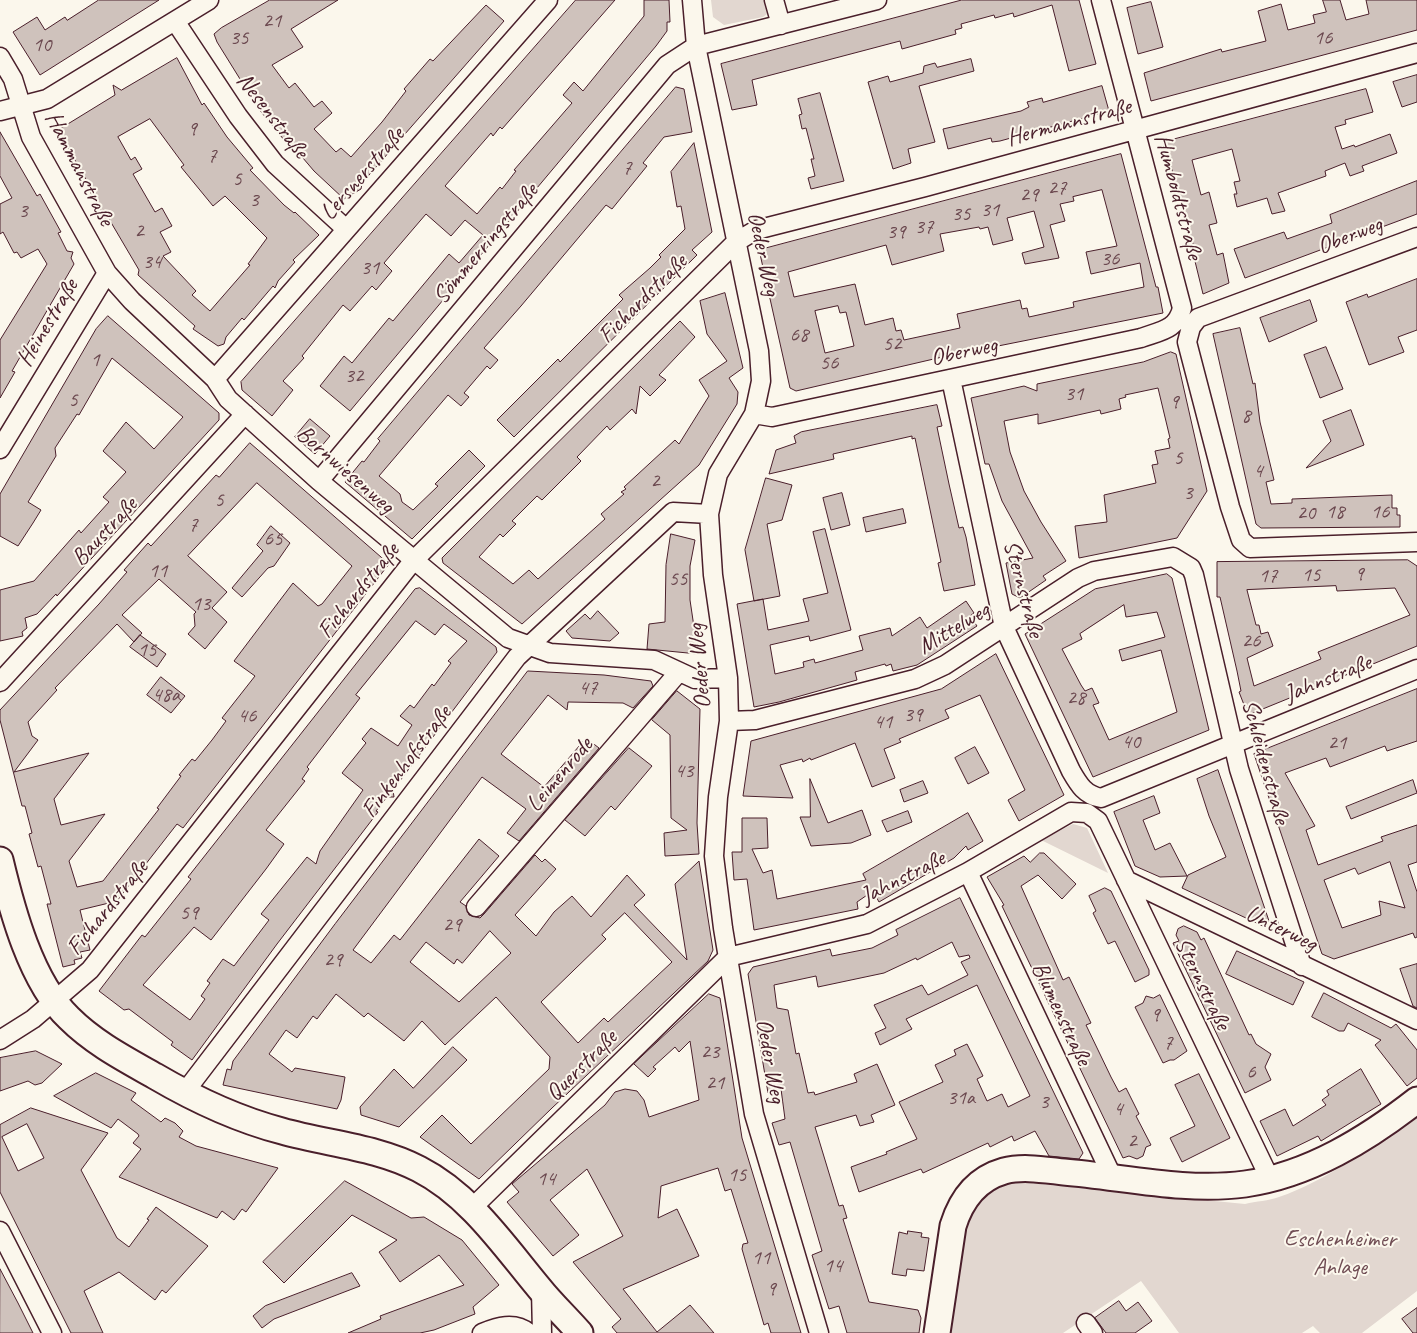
<!DOCTYPE html>
<meta charset="utf-8">
<style>
body{margin:0}
canvas{display:block;background:#fbf7ec}
</style>
<canvas width="1417" height="1333"></canvas>
<script>
const ctx = document.querySelector('canvas').getContext('2d');
ctx.lineJoin = 'round';
function paint(path, color) {
  ctx.fillStyle = color;
  ctx.fill(path, 'evenodd');
}
function stroke(path, color, width, dash) {
  ctx.strokeStyle = color;
  ctx.lineWidth = width;
  ctx.lineCap = dash ? 'butt' : 'round';
  ctx.setLineDash(dash || []);
  ctx.stroke(path);
}
function label(font, color, halo, rows, align = 'center') {
  ctx.font = font + ' Caveat,sans-serif';
  ctx.lineWidth = 4;
  ctx.setLineDash([]);
  ctx.textBaseline = 'middle';
  ctx.strokeStyle = halo;
  ctx.fillStyle = color;
  for (const [text, x, y, turn = 0] of rows) {
    ctx.save();
    ctx.translate(x, y);
    ctx.rotate((+turn || 0) * Math.PI / 180);
    ctx.textAlign = isNaN(turn) ? turn : align;
    if (halo) ctx.strokeText(text, 0, 0);
    ctx.fillText(text, 0, 0);
    ctx.restore();
  }
}
paint(new Path2D(`
 M711 0H767L770 12 763 17 724 25 713 17Z
 M1073 824 1087 828 1108 873 1041 840Z
 M1417 1113V1291L1362 1333H1320L1313 1326 1302 1333H1179L1141 1281 1063 1333H943L966 1210 982 1190 1009 1181 1245 1204C1256 1201 1269 1201 1279 1197 1324 1182 1380 1143 1417 1113Z`), '#e2d7d0');
const building = new Path2D(`
 M99 0H159L40 75 13 32 37 17 45 30 65 17 67 20Z
 M270 0H338L291 29 303 47 272 65 289 88 295 83 314 107 322 101 332 113 314 129 336 152 341 148 351 157 382 122 406 91 404 89 430 59 433 61 486 5 504 21 362 183 361 189 344 199 314 171 291 144 289 146 258 108 217 42 214 34 221 28Z
 M576 0H615L502 129 500 127 493 136 491 133 445 186 477 214 500 187 502 189 516 171 514 170 572 103 563 95 574 82 583 91 644 16V0H669L670 22H667V31L656 46 350 411 320 386 344 356 352 363 389 318 393 321 449 254 459 263 483 235 465 220 451 236 426 214 384 263 392 271 376 290 372 286 350 311 343 305 302 356 304 358 283 381 293 390 272 416 242 390 241 382Z
 M962 0H1079L1096 64 1069 71 1052 5 1014 17 1013 13 995 18 994 15 961 24 962 28 955 30 956 34 902 49 900 41 752 80 757 105 732 110 721 64Z
 M1323 0H1340L1346 20 1369 14 1366 0H1417V30L1151 101 1144 73 1221 49 1222 52 1266 41 1258 11 1281 4 1288 30 1315 23 1313 15 1326 12Z
 M1151 2 1163 47 1138 54 1127 8Z
 M177 58 202 105 204 103 227 137 253 168 250 170 284 205 294 213 295 212 319 235 293 260 295 262 278 281 275 288 273 286 244 320 242 318 226 337 224 344 218 346 193 329 195 326 138 275 139 270 109 219 106 220 87 186 89 185 58 130 115 95 113 85 121 90ZM150 119 184 165 181 167 213 206 225 196 267 238 248 264 250 265 210 311 192 295 196 291 163 256 171 252 160 232 172 226 162 208 155 212 133 174 142 169 135 157 131 160 118 137Z
 M971 59 974 71 919 86 935 142 908 149 911 163 893 169 868 82 888 76 890 82 923 73 924 66 935 63 937 67Z
 M1417 75V102L1402 107 1393 82Z
 M1102 86 1109 111 1000 141 992 142 991 138 948 149 943 129 1021 111 1029 107 1027 102 1042 98 1043 102Z
 M676 87 684 89 692 132 664 137 643 163 647 166 612 209 606 205 521 306 484 348 498 360 490 369 487 366 464 393 469 397 461 406 448 395 379 476 400 494 402 502 413 510 438 486 435 484 469 450 485 466 412 539 345 482 362 461 364 462 380 441 378 439Z
 M1366 89 1373 112 1345 120 1346 124 1335 127 1342 149 1354 145 1355 147 1390 134 1397 153 1362 166 1364 171 1350 176 1345 163 1325 171 1326 176 1278 193 1285 211 1272 214 1267 198 1237 207 1234 194H1237L1234 182 1240 181 1232 149 1192 160 1201 195 1209 192 1217 223 1209 225 1217 255 1223 253 1229 283 1203 294 1191 245 1193 244 1164 142Z
 M820 93 844 181 811 189 808 178 815 176 811 159H814L806 128 802 129 799 115 802 114 798 99Z
 M0 132 37 196 40 194 61 232 58 233 67 251 73 252 71 258 74 264 12 371 15 372 0 398V340L47 264 38 249 21 258 17 252 14 253 3 232 0 234V204L12 198 0 176Z
 M694 143 712 232 692 250 697 255 514 437 497 420 558 359 560 362 623 299 619 295 650 268 661 257 659 255 685 229 681 206 677 207 671 172Z
 M1121 154 1156 287H1158L1163 313 938 358 796 391 790 388 760 254 763 249ZM1102 190 1117 246 1086 252 1091 274 1140 263 1144 287 1073 302 1074 307 1029 317 1027 308 1022 309 1020 300 957 314 960 328 904 340 901 330 896 331 893 318 865 325 855 284 794 297 788 272 886 245 892 265 944 251 940 234 979 227 980 229 988 227 993 245 1013 240 1007 218 1034 211 1044 247 1022 253 1025 264 1059 258 1050 225 1065 221 1060 204 1074 201 1073 197ZM838 306 840 313 846 312 854 346 825 353 815 311Z
 M1417 181V214L1245 278 1234 249 1284 232 1287 239 1332 223 1330 215Z
 M1417 279V330L1398 337 1404 352 1369 365 1346 302 1367 294 1368 297Z
 M725 293 743 368 729 378 738 392 737 404 699 465 522 624 443 563 442 558 680 321 695 337 659 375 666 380 650 396 640 386 636 414 632 409 610 430 607 426 577 457 581 461 542 500 537 496 512 521 516 524 503 537 500 534 479 557 513 584 529 570 538 579 605 519 601 514 624 494 621 492 626 489 624 487 675 440 679 444 709 396 699 380 727 361 707 334 700 301Z
 M1310 300 1317 321 1269 342 1260 318Z
 M108 316 219 413V420L57 596 56 594 37 614 25 618 27 628 22 632 23 636 0 641V590L34 581 79 530 81 533 109 502 103 497 126 472 103 451 126 422 154 449 183 417 112 358 79 415 77 414 55 448 56 456 28 502 41 510 33 523 18 546 0 536V494L96 329Z
 M1240 328 1253 384 1255 383 1260 422 1274 480 1266 482 1271 504 1292 503V499L1392 495V508H1397V515H1400V527L1261 528 1256 524 1213 334Z
 M1326 347 1343 389 1320 398 1304 355Z
 M1171 352 1176 354 1207 491 1177 538 1079 558 1075 526 1107 522 1104 495 1156 483 1152 465 1158 464 1155 451 1170 448 1168 439 1170 438 1158 388 1125 395 1126 397 1119 399 1121 409 1101 414 1100 410 1038 424V414L1004 421 1010 452 1024 491 1041 522 1066 561 1043 576 1046 580 1020 598 1012 594 1006 563 1033 558 1002 501 989 464H985L971 398 1024 386 1037 391V384L1143 362Z
 M937 405 942 426 937 427 949 484 959 528 963 527 966 537 975 585 944 591 938 563 941 562 915 438 912 439V436L833 454 834 459 769 474 776 450 796 443 794 436 801 432Z
 M1351 410 1364 445 1306 468 1331 441 1323 421Z
 M310 419 330 436 315 454 295 437Z
 M250 443 389 564 183 828 177 824 113 906 109 903 80 910 90 950 80 952 82 958 74 960 75 964 63 967 47 904H51L41 866 38 867 29 834 32 833 25 806H22L0 720V710L99 604 127 572 124 570 148 543 151 546 216 475 219 477ZM257 483 352 566 322 604 318 606 293 583 234 661 255 676 222 718 226 721 212 740 195 761 192 759 179 775 181 776 157 808 159 809 103 881 77 887 69 861 105 814 61 825 54 799 89 753 14 772 38 740 32 736 28 722 57 690 55 688 117 624 134 642 142 633 122 615 159 579 196 612 194 614 195 626 188 634 205 649 227 622 212 608 227 592 188 556Z
 M766 478 792 485 782 520 767 524 780 596 754 601 745 550Z
 M842 493 850 525 831 530 823 498Z
 M903 509 906 523 866 532 863 518Z
 M271 526 290 543 274 566 268 568 242 597 232 588 263 551 257 545Z
 M825 529 851 630 810 641 809 636 770 645 775 674 804 667 803 662 814 659 815 663 863 650 859 636 890 628 892 636 920 617 927 628 966 601 974 613 970 616 977 626 917 665 893 671 891 664 886 666 885 664 855 672 857 680 779 702 754 707 737 604 763 599 768 630 809 621 803 599 828 593 813 532Z
 M671 534 695 540 690 566V600L698 654 647 649 649 624 665 622 666 565Z
 M1408 560 1417 566V646L1248 715 1239 692 1241 691 1237 671 1220 597H1217V562ZM1336 586 1337 591 1395 588 1410 615 1318 652 1321 659 1254 686 1247 658 1273 646 1268 632 1261 634 1259 625H1256L1247 590Z
 M1167 574 1172 578 1209 730 1093 777 1025 634 1095 589ZM1124 605 1126 617 1157 612 1165 637 1119 650 1122 661 1161 650 1177 712 1109 740 1093 705 1099 703 1092 688 1085 691 1081 685 1062 649 1082 639 1080 634Z
 M420 588 496 647 497 652 393 790 394 797H387L376 811 378 812 277 944 192 1060 171 1045 173 1042 129 1009 124 1010 99 991 142 935 145 937 191 879 188 877 415 589ZM416 621 435 635 444 624 467 641 448 661 451 663 434 686 432 684 414 708 410 705 400 716 412 725 398 746 371 728 362 739 366 743 342 773 363 790 320 851 316 864 307 857 261 914 269 920 234 966 223 959 207 981 210 983 201 996 205 999 190 1020 143 985 194 927 211 940 266 869 284 844 266 830 305 781 302 779 309 769 307 767 360 698 356 695Z
 M598 611 619 633 610 641 572 638 566 631 585 614 590 619Z
 M140 635 166 654 157 667 130 647Z
 M996 654 1064 795 1019 821 1008 800 1025 790 980 695 945 710 949 718 899 739 901 742 884 749 895 778 872 787 855 743 811 760 810 758 803 762 802 759 780 765 793 798 743 796 751 741 941 689Z
 M528 671 604 675 651 681 653 686 633 708 623 703 568 702 567 710 548 695 501 754 544 787 586 738 599 748 519 841 507 833 526 809 482 777 353 950 371 963 394 935 400 940 479 839 499 856 460 902 466 906 469 915 480 918 484 914 535 855 542 862 545 859 556 869 515 915 536 936 554 912 572 896 591 917 627 875 645 895 634 905 687 960 675 884 699 861 713 950 708 961 552 1108 479 1179 420 1137 442 1115 471 1144 549 1069 550 1057 496 997 445 1045 422 1021 404 1041 368 1013 364 1017 336 994 317 1019 313 1016 297 1038 286 1030 269 1054 292 1072 295 1068 345 1077 341 1100 337 1109 223 1085 227 1069 231 1070 233 1061 335 924ZM625 913 672 962 608 1022 604 1018 578 1043 541 1002 606 939 602 935ZM490 931 511 953 459 1002 410 962 426 942 454 964 457 959 462 963Z
 M161 677 185 696 171 713 147 695Z
 M1417 689V741L1387 751 1385 746 1330 767 1326 758 1285 773 1315 826 1306 830 1318 865 1383 841 1381 837 1417 825V862L1408 865 1417 892V937L1415 938 1413 933 1334 959 1322 954 1254 754ZM1390 862 1405 908 1379 901 1381 915 1342 928 1324 880 1355 868 1358 874Z
 M677 691 700 709 697 823 699 854 665 856 664 833 687 830 671 818 670 735 652 720Z
 M975 747 989 773 968 784 955 758Z
 M629 748 652 766 615 810 611 806 585 836 565 820Z
 M1218 770 1269 921 1263 926 1182 888 1188 875 1226 857 1209 816 1197 779Z
 M810 779 828 823 862 810 871 835 851 843 811 846 800 817H810Z
 M1413 780 1417 793 1351 819 1346 807Z
 M923 781 928 793 904 802 900 790Z
 M1154 796 1160 813 1143 820 1155 850 1170 843 1187 876 1160 877 1135 866 1114 812Z
 M908 811 912 822 887 832 882 821Z
 M968 813 983 841 968 850 966 846 954 858 879 902 873 891 857 902 858 909 754 930 747 879 734 880 732 852H742V818H767L768 848 752 849 763 873 772 870 777 899 866 880 863 874Z
 M1040 853H1044L1076 884 1062 899 1038 875 1021 886 1063 980 1069 977 1091 1023 1086 1025 1111 1077 1119 1092 1126 1088 1139 1114 1136 1116 1151 1145 1146 1147 1143 1156 1137 1159 1129 1156 1123 1158 1002 906 1004 905 987 877 1024 856 1030 862Z
 M1105 888 1111 891 1149 970V975L1135 982 1115 941 1108 944 1093 913 1096 911 1089 896Z
 M960 898 1083 1153 1079 1159 1049 1156 1035 1131 1014 1141 1012 1136 990 1147 988 1143 923 1173 921 1169 859 1192 851 1167 887 1154 886 1152 917 1139 899 1102 943 1082 935 1065 956 1055 954 1050 967 1044 983 1076 977 1079 987 1101 1002 1094 1008 1107 1030 1096 977 985 906 1019 912 1029 880 1045 875 1033 886 1028 874 1005 922 985 928 995 968 975 961 962 970 958 969 955 959 957 952 942 917 960 916 958 884 973 818 987 816 976 774 985 777 1008 788 1010 796 1054 799 1053 808 1093 814 1092 815 1095 857 1082 854 1074 877 1064 895 1105 871 1115 874 1122 860 1126 856 1115 815 1127 839 1206 843 1205 847 1218 843 1219 869 1302 918 1310 921 1318 919 1333H847L839 1306 829 1309 812 1255 822 1251 790 1142 779 1145 772 1123 785 1119 781 1089 768 1093 748 974 753 967 830 949 832 956 872 948 898 935 896 930Z
 M1184 926 1197 932 1201 940 1204 938 1249 1035 1251 1034 1256 1044 1271 1054 1265 1067 1271 1080 1245 1093 1173 943 1179 941 1176 935 1178 929Z
 M1237 951 1304 982 1293 1005 1226 974Z
 M1417 964V1008L1413 1006 1400 969Z
 M1324 993 1391 1028 1396 1024 1417 1050V1078L1407 1086 1375 1045 1381 1040 1348 1023 1344 1031H1339L1312 1017Z
 M709 994 720 998 742 1138 801 1333H771L768 1323 764 1325 742 1249 743 1244 748 1243 731 1189 725 1191 718 1168 661 1186 658 1218 677 1209 699 1256 623 1289 657 1332 690 1305 714 1333H617L612 1327 621 1319 573 1262 623 1236 587 1169 550 1200 579 1235 553 1256 507 1202 519 1192 512 1184 605 1105 615 1092 625 1089 637 1091 644 1100 649 1117 699 1100 690 1041 679 1052 675 1047 653 1067 656 1069 648 1077 634 1064Z
 M1160 995 1187 1051 1174 1060H1170L1163 1063 1135 1007 1143 1003 1146 996 1153 998Z
 M453 1047 467 1060 399 1127 361 1115 360 1107 394 1069 413 1088Z
 M36 1051 62 1064 42 1083 35 1085 28 1081 0 1091V1058Z
 M1361 1069 1381 1104 1321 1141 1318 1136 1277 1156 1260 1121 1285 1109 1293 1126 1326 1105 1322 1100 1329 1095 1327 1091Z
 M96 1073 136 1093 131 1100 161 1122 165 1118 175 1123 183 1131 179 1137 196 1146 278 1168 246 1212 242 1209 234 1220 222 1211 217 1218 119 1177 141 1149 133 1143 139 1136 138 1134 118 1119 111 1128 54 1096Z
 M1199 1074 1230 1138 1182 1162 1170 1138 1195 1126 1175 1085Z
 M31 1108 108 1133 81 1170 117 1238 129 1247 149 1220 147 1219 156 1207 208 1246 166 1293 162 1290 155 1300 119 1272 84 1291 103 1333H71L0 1192V1125ZM27 1124 44 1158 18 1171 2 1137Z
 M345 1181 411 1218 424 1217 462 1240 499 1285 473 1307 475 1314 434 1330 420 1333H348L381 1319 380 1316 464 1285 439 1255 400 1282 379 1252 397 1240 352 1215 284 1283 263 1262Z
 M908 1231 922 1233 921 1237 929 1238 924 1271 907 1269 906 1276 892 1274 899 1232 907 1234Z
 M0 1269 18 1303 33 1333H0Z
 M352 1273 360 1286 274 1319 262 1328 253 1316 265 1306Z
 M1119 1301 1126 1311 1138 1302 1152 1321 1135 1333H1106L1095 1318Z
 M1417 1308V1333H1413L1402 1319Z`);
paint(building, '#cfc2bc');
stroke(building, '#4a1f2b', 1);
const minor = new Path2D(`
 M692 0 696 46 759 351 761 381 754 414 718 474 709 514 713 575 728 678 729 721 718 797 714 856 723 928 754 1114 819 1333
 M774 0 781 25
 M175 21 238 116 275 164 346 229
 M0 57 13 79 31 137 107 273 132 301 215 379 228 399 319 481 508 638 550 653 654 660 695 679 728 678
 M0 111 47 99 209 0
 M1417 237 1198 318 1191 327 1187 342 1230 507 1241 540 1250 548 1417 542
 M215 379 548 0
 M951 379 1004 627 1071 771C1079 785 1085 795 1101 798L1417 669
 M754 414 772 417 1141 338C1160 331 1177 330 1182 308L1101 0
 M0 449 107 273
 M319 481 667 65 696 46 877 0
 M0 682 245 414
 M729 721 755 720 915 679 945 665 1078 578 1094 571 1173 557 1191 568 1194 575 1239 769 1302 966
 M968 872 1112 1176
 M1126 880 1417 1020
 M476 907 678 673
 M0 1040 33 1019 90 970 413 561 736 242 756 230 925 187 1417 53
 M184 1093 517 657 673 512 709 514
 M471 1209 728 957 867 924 968 872 1071 812 1087 813 1098 821 1270 1179
 M0 1231 52 1333
 M541 1290 542 1333
 M1086 1323 1093 1333
 M482 1333C497 1327 514 1321 529 1333`);
const secondary = new Path2D(`
 M0 860C12 910 31 982 69 1018 94 1043 125 1059 155 1076 196 1100 236 1119 282 1131 328 1144 377 1147 419 1169 470 1195 504 1246 540 1289 552 1304 567 1318 580 1333
 M937 1333 953 1226C961 1200 976 1179 1004 1171 1023 1166 1045 1170 1064 1172 1124 1177 1185 1192 1245 1184 1309 1175 1367 1139 1417 1100`);
stroke(minor, '#4a1f2b', 21);
stroke(secondary, '#4a1f2b', 29);
stroke(minor, '#fbf7ec', 18);
stroke(secondary, '#fbf7ec', 25);
label('21px', '#6b484f', null, [
 ["21",272,21],
 ["35",239,38],
 ["16",1323,38],
 ["10",42,45],
 ["9",192,129],
 ["7",212,156],
 ["7",627,168],
 ["5",237,179],
 ["27",1057,188],
 ["29",1029,195],
 ["3",254,200],
 ["31",990,210],
 ["3",23,211],
 ["35",961,214],
 ["37",924,227],
 ["2",139,231],
 ["39",896,232],
 ["36",1110,259],
 ["34",152,262],
 ["31",370,268],
 ["68",799,335],
 ["52",892,344],
 ["1",95,360],
 ["56",829,363],
 ["32",354,376],
 ["31",1074,394],
 ["5",73,400],
 ["9",1174,402],
 ["8",1246,416],
 ["5",1178,458],
 ["4",1258,471],
 ["2",655,481],
 ["3",1188,493],
 ["5",219,500],
 ["18",1335,512],
 ["16",1380,512],
 ["20",1306,513],
 ["7",193,525],
 ["65",273,539],
 ["11",158,571],
 ["9",1359,574],
 ["15",1311,575],
 ["17",1268,576],
 ["55",678,579],
 ["13",201,604],
 ["26",1251,641],
 ["15",147,650],
 ["47",588,688],
 ["48a",166,695],
 ["28",1076,698],
 ["39",913,715],
 ["46",247,716],
 ["41",883,722],
 ["40",1131,742],
 ["21",1337,743],
 ["43",684,771],
 ["59",189,913],
 ["29",452,925],
 ["29",333,960],
 ["9",1155,1015],
 ["7",1168,1043],
 ["23",710,1052],
 ["6",1251,1072],
 ["21",715,1083],
 ["31a",961,1098],
 ["3",1044,1102],
 ["4",1118,1109],
 ["2",1132,1141],
 ["15",737,1175],
 ["14",546,1179],
 ["11",761,1258],
 ["14",833,1266],
 ["9",771,1289]
]);
label('24px', '#4a1f2b', '#fbf7ec', [
 ["Nesenstraße",272,116,52],
 ["Hermannstraße",1069,123,-15],
 ["Hammanstraße",79,169,63],
 ["Lersnerstraße",363,174,-49],
 ["Humboldtstraße",1178,197,75],
 ["Oberweg",1350,236,-21],
 ["Sömmerringstraße",486,244,-50],
 ["Oeder Weg",763,254,78],
 ["Fichardstraße",643,299,-45],
 ["Heinestraße",48,323,-59],
 ["Oberweg",964,352,-12],
 ["Bornwiesenweg",345,470,41],
 ["Baustraße",105,532,-47],
 ["Sternstraße",1023,589,75],
 ["Fichardstraße",359,591,-51],
 ["Mittelweg",954,629,-31],
 ["Oeder Weg",700,666,-95],
 ["Jahnstraße",1328,679,-22],
 ["Finkenhofstraße",407,762,-53],
 ["Schleidenstraße",1265,762,75],
 ["Leimenrode",560,775,-50],
 ["Jahnstraße",903,878,-27],
 ["Fichardstraße",108,908,-51],
 ["Unterweg",1281,929,26],
 ["Sternstraße",1202,984,64],
 ["Blumenstraße",1061,1014,65],
 ["Oeder Weg",770,1061,80],
 ["Querstraße",582,1066,-45]
]);
label('24px', '#704d54', '#fbf7ec', [
 ["Eschenheimer",1340,1240],
 ["Anlage",1340,1268]
]);
</script>
